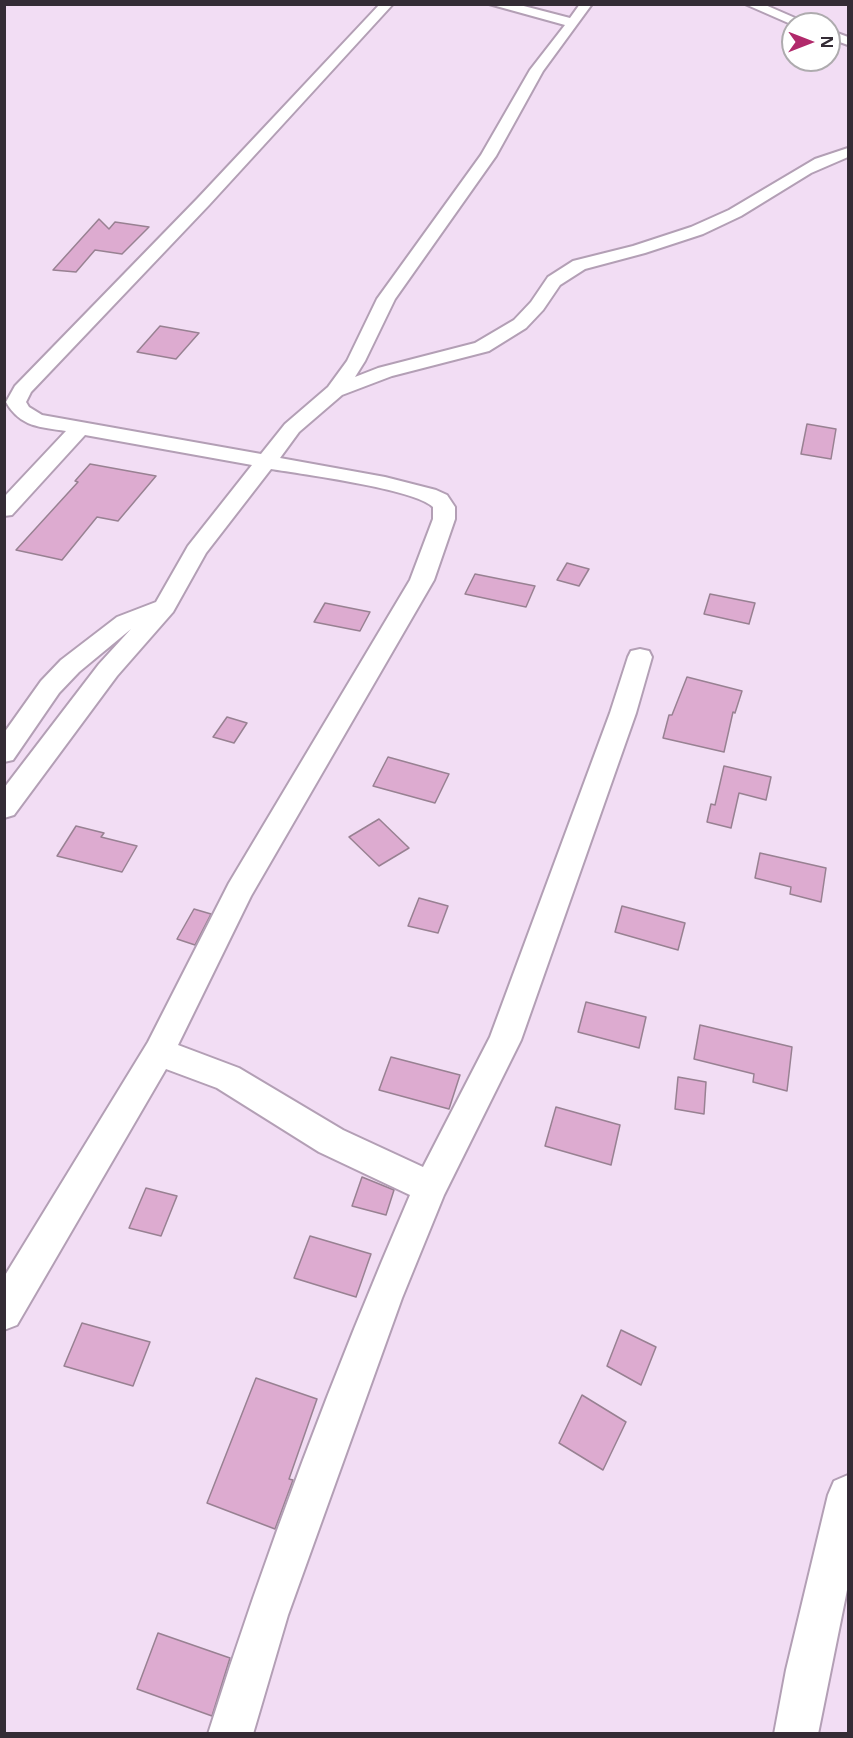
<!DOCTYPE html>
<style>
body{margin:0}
#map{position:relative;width:853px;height:1738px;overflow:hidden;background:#f2ddf4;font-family:"Noto Sans",sans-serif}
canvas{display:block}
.frame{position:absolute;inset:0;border:6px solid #342c35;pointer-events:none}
.north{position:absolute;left:781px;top:12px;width:60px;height:60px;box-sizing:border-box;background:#fff;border:2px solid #aeabae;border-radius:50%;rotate:90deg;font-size:16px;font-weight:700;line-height:24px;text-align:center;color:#342c35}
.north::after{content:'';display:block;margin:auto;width:21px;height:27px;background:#b1296b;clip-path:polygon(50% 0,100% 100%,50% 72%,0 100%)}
</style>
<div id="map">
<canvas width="853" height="1738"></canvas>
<div class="frame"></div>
<div class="north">N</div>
</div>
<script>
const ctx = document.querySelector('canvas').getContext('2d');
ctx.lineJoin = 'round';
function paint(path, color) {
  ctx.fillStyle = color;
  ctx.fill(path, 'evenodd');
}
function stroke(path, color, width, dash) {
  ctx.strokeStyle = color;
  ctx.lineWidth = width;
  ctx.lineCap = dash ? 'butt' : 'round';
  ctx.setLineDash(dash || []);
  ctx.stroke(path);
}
const building = new Path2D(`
 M99 219 109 229 115 222 149 227 122 254 95 250 76 272 53 270Z
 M160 326 199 333 176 359 137 352Z
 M807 424 836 429 831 459 801 454Z
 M90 464 156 476 118 521 97 517 62 560 16 550 78 482 75 481Z
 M567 563 589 569 579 586 557 580Z
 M475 574 535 586 526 607 465 594Z
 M710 594 755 603 749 624 704 614Z
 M325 603 370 612 360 631 314 622Z
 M687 677 742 691 735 713 733 712 724 752 663 738 669 715H672Z
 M227 717 247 723 234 743 213 737Z
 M388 757 449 774 435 803 373 786Z
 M724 766 771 777 766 800 739 793 731 828 707 822 711 804 715 805Z
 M379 819 409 848 379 866 349 837Z
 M76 826 104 833 101 837 137 846 122 872 57 856Z
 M760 853 826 868 821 902 790 894 791 887 755 878Z
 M419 898 448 906 438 933 408 926Z
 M622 906 685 923 678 950 615 932Z
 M194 909 211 914 195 945 177 939Z
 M586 1002 646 1017 639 1048 578 1032Z
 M700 1025 792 1047 787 1091 753 1082 754 1074 694 1059Z
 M391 1057 460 1075 449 1109 379 1090Z
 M678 1077 706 1082 704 1114 675 1109Z
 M556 1107 620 1125 611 1165 545 1146Z
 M362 1177 394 1190 386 1215 352 1206Z
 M146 1188 177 1196 161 1236 129 1228Z
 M310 1236 371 1254 356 1297 294 1278Z
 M82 1323 150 1342 133 1386 64 1366Z
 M621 1330 656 1347 641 1385 607 1366Z
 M256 1378 317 1399 289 1479 293 1480 275 1529 207 1503Z
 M582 1395 626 1422 603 1470 559 1443Z
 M158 1633 230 1658 212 1716 137 1689Z`);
paint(building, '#ddabd0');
stroke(building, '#988192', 1.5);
const minor = new Path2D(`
 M380 4H393L209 205 31 392 26 402 29 407 42 415 261 454 285 424 328 387 347 361 377 299 481 155 530 70 565 25 489 4H516L570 18 580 4H592L543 71 496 156 395 299 365 361 355 377 378 368 475 343 514 320 531 302 548 277 573 261 633 246 691 227 729 210 815 159 848 148V157L811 173 741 216 703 234 645 253 585 269 560 285 543 310 526 328 489 351 392 376 342 395 299 432 280 458 385 477 436 490 447 495 455 507V519L434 580 251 896 178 1045 239 1068 343 1130 423 1167 490 1037 610 713 628 657 631 651 640 649 649 651 652 657 636 713 521 1040 444 1195 402 1298 288 1615 253 1734H208C266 1551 334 1371 410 1195L319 1152 217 1088 166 1069 17 1325 4 1330V1277L148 1042 229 883 410 580 433 519V507C415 489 302 474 271 469L206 553 173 612 117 676 14 815 4 818V788L99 664 131 629 79 672 59 693 13 760 4 762V733L41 681 61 660 117 617 156 602 188 546 252 465 85 435 12 515 4 516V497L66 431C40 427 20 427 6 402L15 386 197 199Z
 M745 4H763L809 24 793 25Z
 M829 30 848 37V45L829 38Z
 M848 1475V1585L818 1734H774L786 1670 828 1495 834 1481Z`);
stroke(minor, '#b39fb5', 4);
paint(minor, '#fff');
</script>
